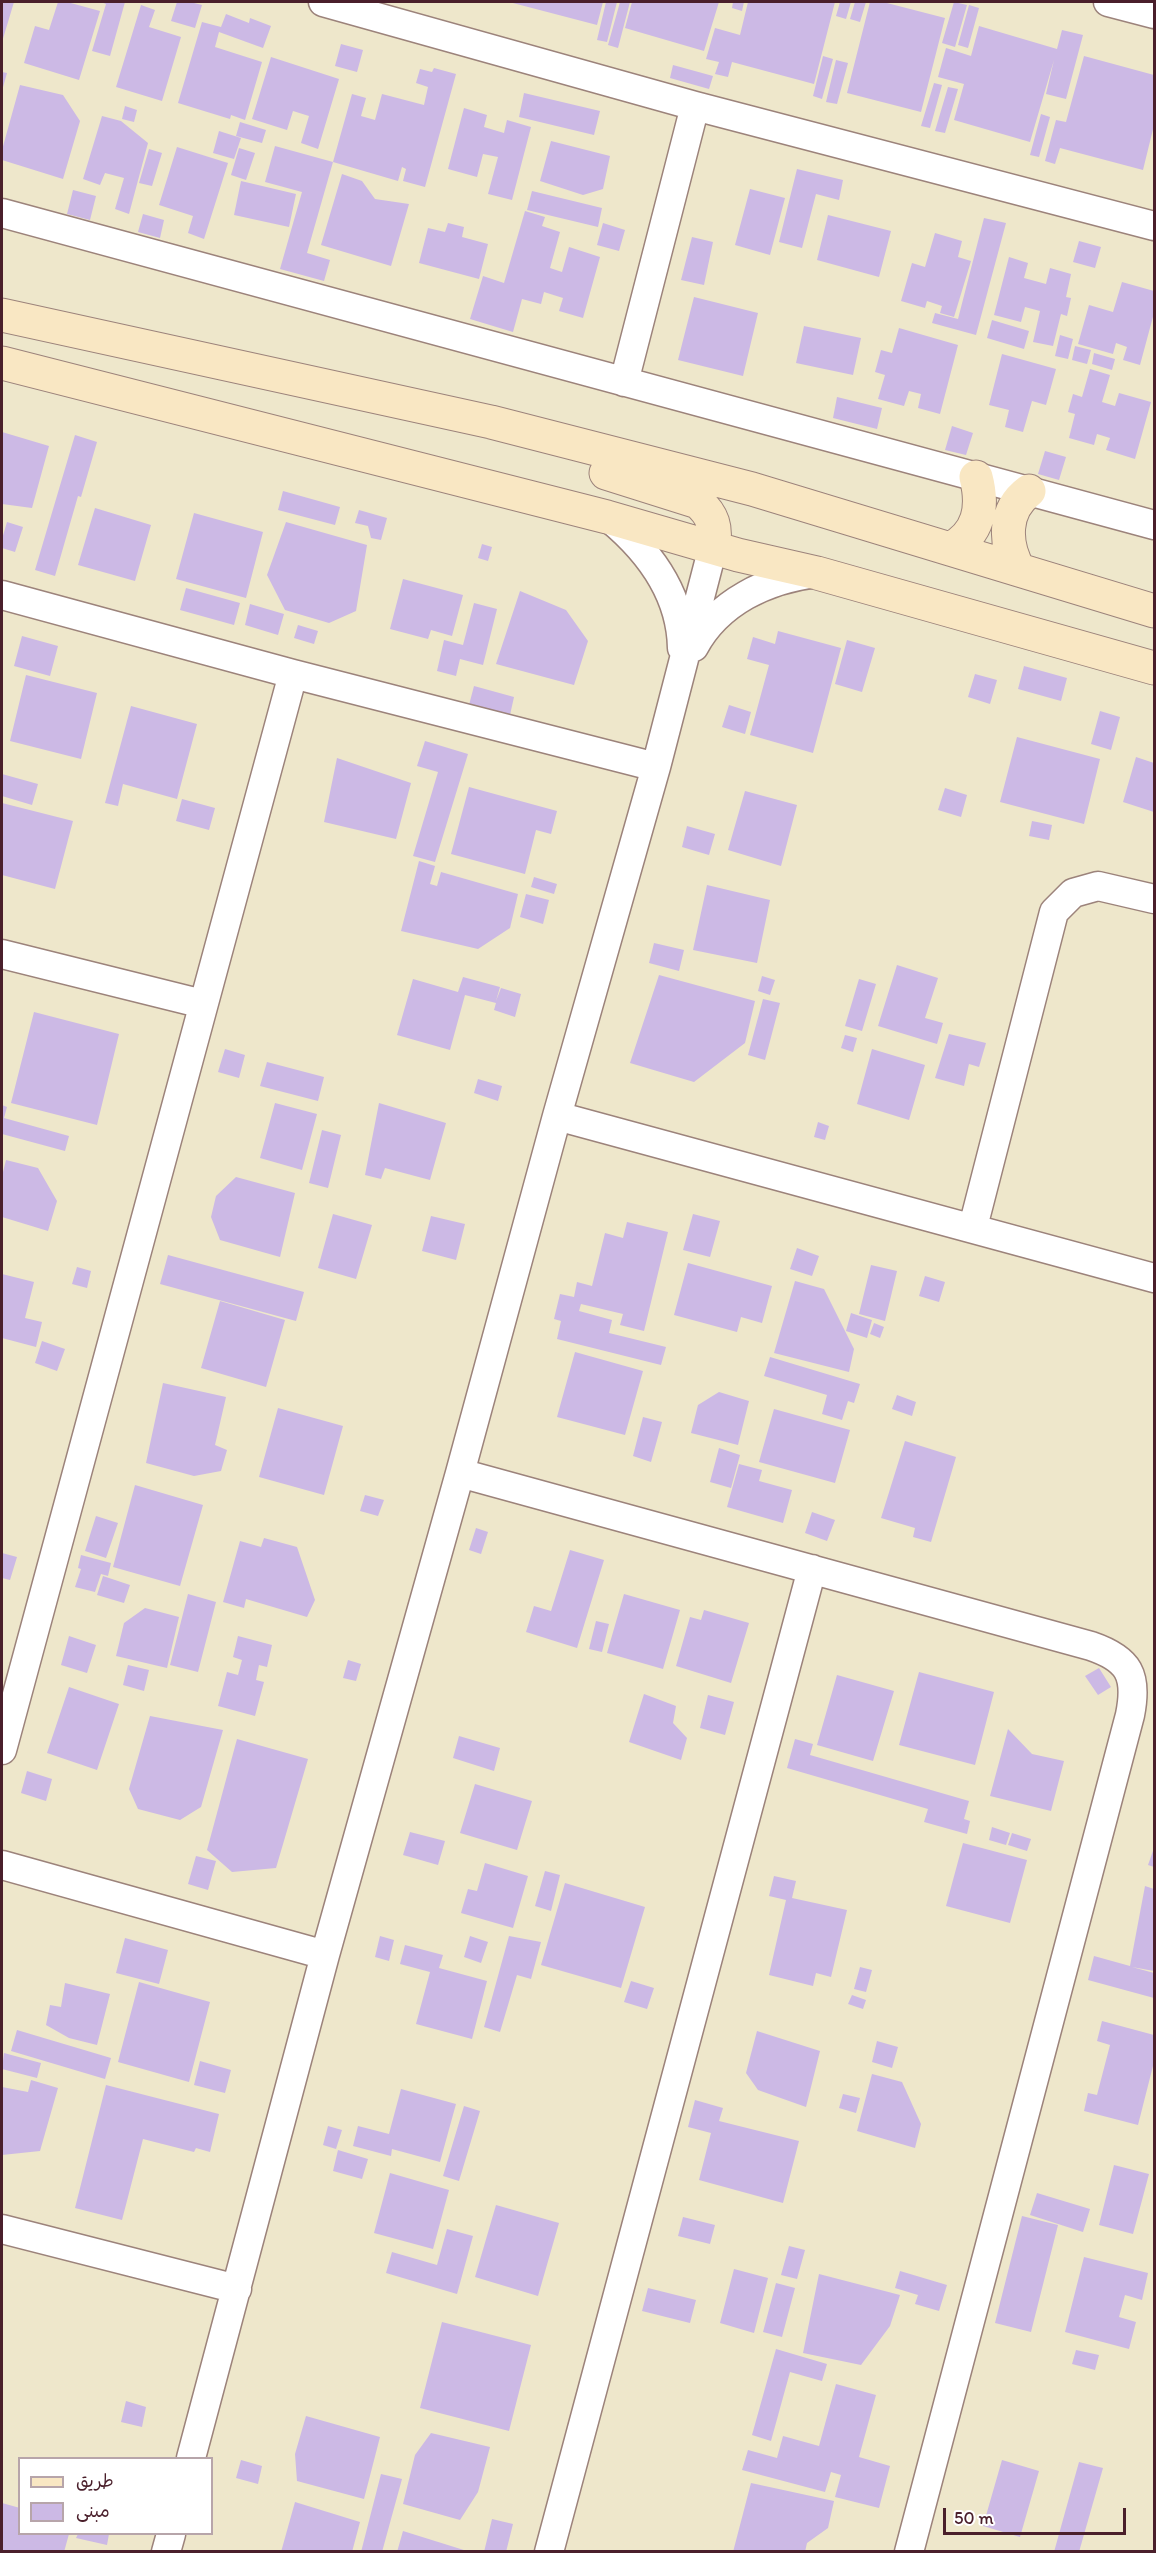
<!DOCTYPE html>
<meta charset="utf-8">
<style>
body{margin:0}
#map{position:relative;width:1156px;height:2553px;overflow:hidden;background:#eee7cb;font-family:Itim,"Playpen Sans Arabic",sans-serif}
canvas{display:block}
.frame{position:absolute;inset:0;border:3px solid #4a1f2b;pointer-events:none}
.legend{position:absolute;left:18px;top:2457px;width:195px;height:78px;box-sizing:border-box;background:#fff;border:2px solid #b7a5aa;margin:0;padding:8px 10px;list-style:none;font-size:18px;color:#4a1f2b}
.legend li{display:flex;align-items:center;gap:12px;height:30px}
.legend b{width:30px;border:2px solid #b7a5aa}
.scale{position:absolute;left:943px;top:2508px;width:183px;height:27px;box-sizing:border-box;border:3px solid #4a1f2b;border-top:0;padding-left:8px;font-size:18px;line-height:21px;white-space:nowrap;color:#4a1f2b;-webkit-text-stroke:4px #fff;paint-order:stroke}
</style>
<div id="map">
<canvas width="1156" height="2553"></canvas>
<div class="frame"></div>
<ul class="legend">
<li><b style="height:8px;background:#f9e7c3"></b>طريق</li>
<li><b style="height:16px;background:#ccb9e5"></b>مبنى</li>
</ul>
<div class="scale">50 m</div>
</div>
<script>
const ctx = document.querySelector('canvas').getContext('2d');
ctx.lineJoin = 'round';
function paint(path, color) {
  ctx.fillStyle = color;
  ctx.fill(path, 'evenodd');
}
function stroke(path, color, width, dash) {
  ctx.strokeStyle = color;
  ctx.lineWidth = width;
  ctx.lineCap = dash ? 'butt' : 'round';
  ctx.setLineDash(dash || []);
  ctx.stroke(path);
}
paint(new Path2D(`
 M2 2H14L2 42Z
 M58 2H67L100 11 79 80 24 63 35 26 49 30Z
 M101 2H125L110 56 92 51 106 4Z
 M177 2H190L202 5 195 28 171 21Z
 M509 2H603L597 25Z
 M606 2H617L607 42 597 40Z
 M620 2H630L618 48 608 45Z
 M632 2H719L704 51 625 28Z
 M733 2H744L742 11 732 8Z
 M748 2H835L814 84 732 62 728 77 715 74 719 62 706 59 715 28 740 35Z
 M840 2H851L846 19 836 16Z
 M855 2H866L860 22 850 19Z
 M870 2H883L945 18 921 112 847 93Z
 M954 2 967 5 955 47 942 43Z
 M141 5 155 10 149 27 181 37 162 101 116 87Z
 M969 5 979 8 968 48 958 45Z
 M226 14 249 23 250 18 271 26 263 48 219 32 215 47 262 62 245 120 231 115 230 119 178 103 202 22 221 27Z
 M979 26 1057 49 1062 30 1083 35 1066 99 1046 94 1054 60 1030 142 954 120 964 84 938 77 946 48 971 56Z
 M341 44 363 50 357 72 335 66Z
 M823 56 833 59 822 99 813 96Z
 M1084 56 1154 75V125L1143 170 1060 148 1055 164 1045 161 1056 120 1066 122Z
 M271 57 339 79 318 149 301 143 309 116 293 111 287 130 252 119Z
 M836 60 848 63 837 104 826 102Z
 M673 65 713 76 709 89 670 78Z
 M434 68 456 74 425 187 403 181 406 169 402 167 398 181 333 162 352 94 366 98 361 116 375 120 382 94 424 105 428 87 416 83 420 69 432 72Z
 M2 72 7 73 2 91Z
 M934 83 942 85 930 128 921 126Z
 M20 85 63 95 80 121 63 179 2 160V150Z
 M948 87 958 89 945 133 935 131Z
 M524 93 600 111 594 135 519 117Z
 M125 106 137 110 134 122 122 119Z
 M464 108 487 115 484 127 504 133 507 120 531 127 512 200 488 194 498 157 483 154 477 177 448 169Z
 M1041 114 1050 117 1039 157 1030 155Z
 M102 116 121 121 148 143 129 214 115 209 124 178 105 173 100 185 83 179Z
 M240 122 266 130 262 143 236 136Z
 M219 131 241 138 234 159 213 153Z
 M551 141 610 156 603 189 583 195 540 181Z
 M275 146 333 162 307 253 330 260 324 281 280 269 302 192 265 182Z
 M177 147 228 163 204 239 188 233 193 216 159 205Z
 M239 148 255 153 246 180 231 175Z
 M149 149 162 153 152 186 139 183Z
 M797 169 843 180 839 200 816 194 802 248 779 242Z
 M342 174 362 181 375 199 409 204 391 266 321 245Z
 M241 181 296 194 289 227 234 215Z
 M750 189 785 198 770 255 735 245Z
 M73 190 96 196 90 220 67 214Z
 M532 191 602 208 598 227 527 210Z
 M525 211 545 217 542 226 560 232 550 268 562 272 569 247 600 257 583 318 559 311 563 298 544 292 541 304 522 299 513 332 470 319 483 276 504 283Z
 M143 214 164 220 160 238 138 232Z
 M828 215 891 231 879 277 817 260Z
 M984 218 1006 223 976 335 932 323 935 313 958 319Z
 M448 223 464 227 462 237 488 244 479 279 419 263 428 228 445 232Z
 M603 223 625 230 619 251 597 245Z
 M935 233 962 241 958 257 971 261 954 317 940 313 942 306 927 301 925 308 901 301 912 263 925 267Z
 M692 237 713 242 704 285 681 280Z
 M1079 241 1101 247 1095 268 1073 262Z
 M1009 257 1028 263 1024 278 1046 284 1050 268 1071 274 1066 297 1071 298 1067 316 1061 314 1053 346 1033 342 1040 311 1025 307 1021 322 994 315Z
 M1122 282 1154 291V313L1140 365 1123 360 1127 347 1116 343 1113 354 1078 344 1089 305 1113 312Z
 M694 297 758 313 743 376 678 360Z
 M992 320 1029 331 1024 349 987 338Z
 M804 326 861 338 853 375 796 363Z
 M899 328 958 345 940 414 918 408 921 394 909 391 904 406 878 399 885 375 875 372 881 350 892 353Z
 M1060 335 1073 339 1068 359 1055 356Z
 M1075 346 1091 350 1087 364 1072 360Z
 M1094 353 1115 359 1112 370 1092 364Z
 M1002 354 1056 369 1046 405 1032 401 1023 432 1005 427 1009 410 989 405Z
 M1090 369 1110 375 1102 402 1115 406 1119 393 1151 402 1135 459 1106 450 1110 438 1097 434 1094 445 1069 438 1075 414 1068 412 1073 394 1082 397Z
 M837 397 882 408 877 429 833 418Z
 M952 426 973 433 966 455 945 450Z
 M2 432 49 446 32 508 2 504Z
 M75 435 97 442 81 497 78 496 55 576 35 570Z
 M1045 451 1066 457 1059 480 1038 474Z
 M283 491 340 507 335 525 278 510Z
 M95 508 151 525 135 581 78 565Z
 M359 510 387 518 381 540 371 538 368 526 355 523Z
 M194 513 263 532 246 598 176 579Z
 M7 522 23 527 15 552 2 548V539Z
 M286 522 367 545 356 611 329 623 285 610 267 575Z
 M482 544 492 547 488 561 478 558Z
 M403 579 463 595 452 636 431 630 428 639 390 629Z
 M186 588 240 603 234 625 180 610Z
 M520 591 566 610 588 641 574 685 496 664Z
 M474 603 497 609 483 665 460 659 456 676 437 671 444 640 463 645Z
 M250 604 284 614 278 635 245 625Z
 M298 625 318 631 314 644 294 638Z
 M778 631 841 648 813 753 750 735 769 665 747 659 753 637 775 644Z
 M22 636 58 646 50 676 14 666Z
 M847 640 875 648 862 692 835 684Z
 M1024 666 1067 678 1061 701 1018 689Z
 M975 674 997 680 990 704 968 697Z
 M26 675 97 693 81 759 10 741Z
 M474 686 514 697 510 715 469 705Z
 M729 705 751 712 745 734 722 727Z
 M131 706 197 724 177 799 123 784 118 806 105 803Z
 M1100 711 1120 717 1111 750 1091 744Z
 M1017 737 1100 759 1084 824 1000 802Z
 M425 741 468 754 435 862 413 856 438 772 417 766Z
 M1136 757 1154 763V812L1123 802Z
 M337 758 411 783 396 839 324 822Z
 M2 774 38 784 32 805 2 796Z
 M469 787 557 811 551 834 536 830 525 874 451 854Z
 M945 788 967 795 961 817 938 810Z
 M745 791 797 805 781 866 728 850Z
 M182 799 215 808 209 830 176 821Z
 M2 803 73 821 55 889 2 875Z
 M1032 821 1052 825 1049 840 1029 836Z
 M687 826 715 834 709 855 682 847Z
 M419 861 435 866 430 884 437 886 441 872 518 894 510 928 478 949 401 931Z
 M534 877 557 884 554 894 531 887Z
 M707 885 770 900 757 963 693 950Z
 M526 894 549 900 543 924 520 917Z
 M654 943 684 950 679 971 649 963Z
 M897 965 938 978 925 1018 943 1023 937 1044 878 1026Z
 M659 975 755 1001 745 1043 694 1082 630 1063Z
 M762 976 775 980 770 995 758 991Z
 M463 977 500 987 496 1001 501 988 521 994 515 1017 494 1010 496 1003 465 995 450 1050 397 1035 413 979 458 992Z
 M859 979 876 984 862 1031 845 1026Z
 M763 999 780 1003 765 1060 748 1055Z
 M34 1012 119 1034 97 1125 11 1103Z
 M949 1034 986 1043 979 1067 969 1064 964 1086 935 1078Z
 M845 1035 857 1038 853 1052 841 1048Z
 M225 1049 245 1055 239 1078 218 1072Z
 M872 1049 925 1065 909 1120 857 1104Z
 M267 1062 324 1077 318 1101 260 1086Z
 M478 1079 502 1086 498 1101 474 1093Z
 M275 1103 317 1114 302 1170 260 1158Z
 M379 1103 446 1123 430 1180 385 1168 381 1179 365 1175Z
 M2 1105 7 1107 4 1118 69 1136 65 1151 2 1134Z
 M818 1122 829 1126 825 1140 814 1137Z
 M322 1130 341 1135 328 1188 309 1183Z
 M6 1160 38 1168 57 1201 48 1231 2 1217V1176Z
 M236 1177 295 1193 280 1257 220 1240 211 1217 216 1196Z
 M333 1214 372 1225 356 1279 318 1268Z
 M693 1214 720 1221 710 1257 683 1250Z
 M431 1216 465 1224 456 1260 422 1251Z
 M627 1222 668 1232 644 1331 620 1325 623 1314 581 1304 579 1311 612 1320 609 1333 666 1347 661 1365 557 1339 561 1321 554 1319 560 1294 574 1297 577 1282 592 1286 605 1233 623 1238Z
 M797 1248 819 1256 812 1276 790 1269Z
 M168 1255 304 1292 296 1321 160 1284Z
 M688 1263 772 1286 762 1323 741 1317 737 1332 674 1315Z
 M871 1265 897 1271 885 1321 859 1314Z
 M77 1267 91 1271 87 1288 72 1284Z
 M2 1274 34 1282 25 1318 42 1322 36 1347 2 1338Z
 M925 1276 945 1282 939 1302 919 1296Z
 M795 1281 824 1289 854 1349 849 1372 774 1353Z
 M220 1301 285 1320 266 1387 201 1368Z
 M851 1313 872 1320 867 1338 846 1331Z
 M874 1323 884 1327 880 1338 870 1334Z
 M42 1341 65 1349 57 1371 35 1363Z
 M575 1352 643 1371 625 1435 557 1417Z
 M770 1357 860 1384 854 1403 848 1401 842 1420 822 1414 827 1395 764 1376Z
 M163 1383 226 1397 215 1445 227 1450 221 1471 194 1476 146 1463Z
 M719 1392 749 1401 738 1445 691 1433 698 1405Z
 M897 1395 916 1402 912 1416 892 1409Z
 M278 1408 343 1426 324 1495 259 1477Z
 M774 1409 850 1430 835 1483 759 1462Z
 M643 1417 662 1422 651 1462 633 1456Z
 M905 1441 956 1457 931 1542 913 1537 915 1528 881 1518Z
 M719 1448 740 1455 731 1488 710 1482Z
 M739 1464 762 1470 759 1481 792 1490 783 1523 727 1507Z
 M135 1485 203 1505 180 1586 113 1567Z
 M365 1495 384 1500 378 1516 360 1511Z
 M812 1512 835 1520 827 1541 805 1533Z
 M96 1516 118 1523 106 1558 85 1551Z
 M476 1528 488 1532 481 1554 469 1550Z
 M264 1538 297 1547 315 1600 307 1617 246 1599 244 1608 223 1602 240 1541 261 1547Z
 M570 1550 604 1560 577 1648 526 1632 534 1606 551 1611Z
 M2 1553 17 1557 10 1580 2 1578Z
 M81 1555 111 1563 108 1576 101 1574 95 1592 75 1587 81 1569 78 1568Z
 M103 1576 130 1585 124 1603 97 1595Z
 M188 1594 216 1602 198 1672 170 1665Z
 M624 1594 680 1610 663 1669 607 1653Z
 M145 1608 179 1617 167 1668 116 1656 124 1623Z
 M704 1610 749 1623 731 1683 676 1666 690 1617 701 1620Z
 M596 1621 609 1624 602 1652 589 1649Z
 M69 1636 96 1645 87 1673 61 1665Z
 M238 1636 272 1645 267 1667 259 1665 256 1680 264 1682 255 1716 218 1706 227 1672 238 1675 242 1660 233 1657Z
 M348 1660 361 1664 356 1681 343 1678Z
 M128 1665 149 1670 144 1691 123 1685Z
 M1099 1668 1111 1687 1098 1695 1085 1676Z
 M919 1672 994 1692 975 1765 899 1745Z
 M837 1675 894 1691 873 1761 817 1745Z
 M69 1687 119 1704 97 1770 47 1753Z
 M644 1694 676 1706 673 1723 687 1738 681 1760 629 1742Z
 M708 1695 734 1702 725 1735 700 1728Z
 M150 1716 223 1730 201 1807 180 1820 138 1809 129 1789Z
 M1008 1729 1032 1754 1064 1761 1051 1811 990 1796Z
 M459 1736 500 1748 494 1771 453 1758Z
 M237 1739 308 1759 276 1868 232 1872 207 1850Z
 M795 1739 813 1744 810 1755 969 1801 964 1819 970 1821 967 1834 924 1822 928 1809 787 1768Z
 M27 1771 52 1779 46 1801 21 1793Z
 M475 1784 532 1801 517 1850 460 1833Z
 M992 1827 1010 1833 1006 1845 989 1840Z
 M410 1832 445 1841 438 1865 403 1855Z
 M1012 1833 1031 1839 1027 1851 1008 1845Z
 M963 1843 1027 1860 1010 1923 946 1906Z
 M1154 1848V1867L1148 1865Z
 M196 1856 216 1861 208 1890 188 1884Z
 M485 1863 528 1876 513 1928 461 1913 468 1889 477 1891Z
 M545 1871 560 1875 551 1911 535 1906Z
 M774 1876 796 1881 792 1898 847 1910 831 1977 816 1973 813 1986 769 1975 786 1900 769 1896Z
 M565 1883 645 1907 621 1988 541 1965Z
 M1145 1886 1154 1889V1971L1132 1967 1154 1973V1998L1088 1980 1094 1956 1130 1966Z
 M380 1936 394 1940 389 1961 375 1957Z
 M470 1936 488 1942 481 1963 464 1957Z
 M509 1936 541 1942 531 1979 517 1975 500 2032 484 2027Z
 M125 1938 168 1950 159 1984 116 1973Z
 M405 1945 443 1955 439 1968 487 1981 472 2039 416 2024 430 1972 400 1964Z
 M860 1967 872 1970 866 1992 854 1989Z
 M631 1981 654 1988 647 2009 624 2002Z
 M139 1982 210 2002 189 2082 118 2062Z
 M65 1983 110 1994 97 2045 69 2038 46 2025 50 2005 61 2007Z
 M852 1995 866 2000 863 2009 848 2004Z
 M1102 2021 1154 2035V2062L1138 2125 1084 2111 1088 2093 1097 2095 1110 2045 1097 2041Z
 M17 2030 111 2058 105 2079 11 2051Z
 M757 2031 820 2051 806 2107 758 2090 746 2073Z
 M877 2041 898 2047 892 2068 872 2062Z
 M4 2053 41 2063 37 2078 2 2069Z
 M200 2061 231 2070 225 2093 194 2085Z
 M872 2074 902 2082 921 2124 915 2148 857 2131Z
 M31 2080 58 2088 40 2151 2 2155V2087L28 2092Z
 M106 2085 219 2114 210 2152 196 2148 194 2152 143 2139 122 2220 75 2208Z
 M401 2089 456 2104 440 2162 392 2149 391 2156 353 2146 358 2126 389 2134Z
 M843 2094 860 2098 856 2113 839 2108Z
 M695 2100 723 2108 719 2121 799 2141 783 2203 699 2180 711 2133 688 2127Z
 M464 2106 480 2111 459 2181 443 2176Z
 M328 2126 342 2130 336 2149 323 2145Z
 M338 2150 368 2159 362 2179 333 2171Z
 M1114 2165 1149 2174 1133 2234 1099 2225Z
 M390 2173 449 2190 433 2249 374 2233Z
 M1037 2193 1090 2209 1083 2232 1030 2215Z
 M496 2205 559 2223 538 2296 475 2277Z
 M1022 2216 1058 2225 1031 2332 995 2323Z
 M683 2217 715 2225 710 2244 678 2236Z
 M447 2229 473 2236 457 2294 386 2273 392 2252 437 2265Z
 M789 2246 805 2250 797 2279 781 2275Z
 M1084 2257 1148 2273 1142 2300 1125 2295 1119 2317 1136 2322 1129 2349 1065 2332Z
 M734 2269 768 2278 754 2333 720 2323Z
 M900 2271 947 2285 939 2311 915 2304 918 2295 895 2288Z
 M819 2274 900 2295 890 2326 861 2365 803 2353Z
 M776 2283 795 2288 782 2337 763 2332Z
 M648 2288 696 2300 690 2323 642 2311Z
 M442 2322 531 2345 509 2431 420 2408Z
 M776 2349 827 2364 822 2381 790 2372 771 2441 752 2435Z
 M1076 2350 1099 2355 1095 2370 1072 2364Z
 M836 2384 876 2395 859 2457 890 2466 879 2508 835 2497 841 2475 831 2472 825 2492 742 2470 748 2450 777 2458 783 2436 819 2446Z
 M126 2401 146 2407 142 2427 121 2422Z
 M306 2416 380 2437 364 2499 297 2481 295 2454Z
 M431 2433 490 2447 478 2492 460 2520 403 2504 415 2455Z
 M241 2460 262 2466 258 2484 236 2478Z
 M1002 2460 1039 2471 1020 2537 983 2526Z
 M1079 2462 1103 2468 1079 2552H1054Z
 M381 2474 402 2479 382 2552H361Z
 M751 2483 834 2501 828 2528 807 2543 805 2552H733Z
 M295 2502 360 2522 352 2552H281Z
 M2 2503 20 2508V2534H69L64 2552H2Z
 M492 2519 513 2524 506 2552H484Z
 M403 2531 467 2551V2552H397Z
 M78 2534H109L107 2545 76 2538Z`), '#ccb9e5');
const street = new Path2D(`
 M323 2 695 106 1154 226
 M1108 2 1154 14
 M2 213 1154 525
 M624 382 695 106
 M609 518C649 551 681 593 682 648
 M2 595 293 674 656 767
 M694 647C718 602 767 579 816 573
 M2 954 203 1004
 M557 1116 1154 1278
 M973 1227 1054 912 1073 893 1098 886 1154 899
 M460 1473 1091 1646C1129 1659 1138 1675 1130 1715L909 2552
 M2 1750 293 674
 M2 1865 325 1955
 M2 2229 237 2289
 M191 2458 325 1955 460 1473 557 1116 656 767 713 547
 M166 2552 171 2534
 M549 2552 812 1569`);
const secondary = new Path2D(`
 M2 315 491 422 752 489 1154 611
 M2 363 607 517 738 555 817 573 1154 668
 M606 473 698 502C713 515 717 528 713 547
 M950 549C979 534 984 507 976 477
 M1019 570C1004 544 1003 510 1029 491`);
stroke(street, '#9c837b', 31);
stroke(secondary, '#9c837b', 35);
stroke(street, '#fff', 28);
stroke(secondary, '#f9e7c3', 33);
</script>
